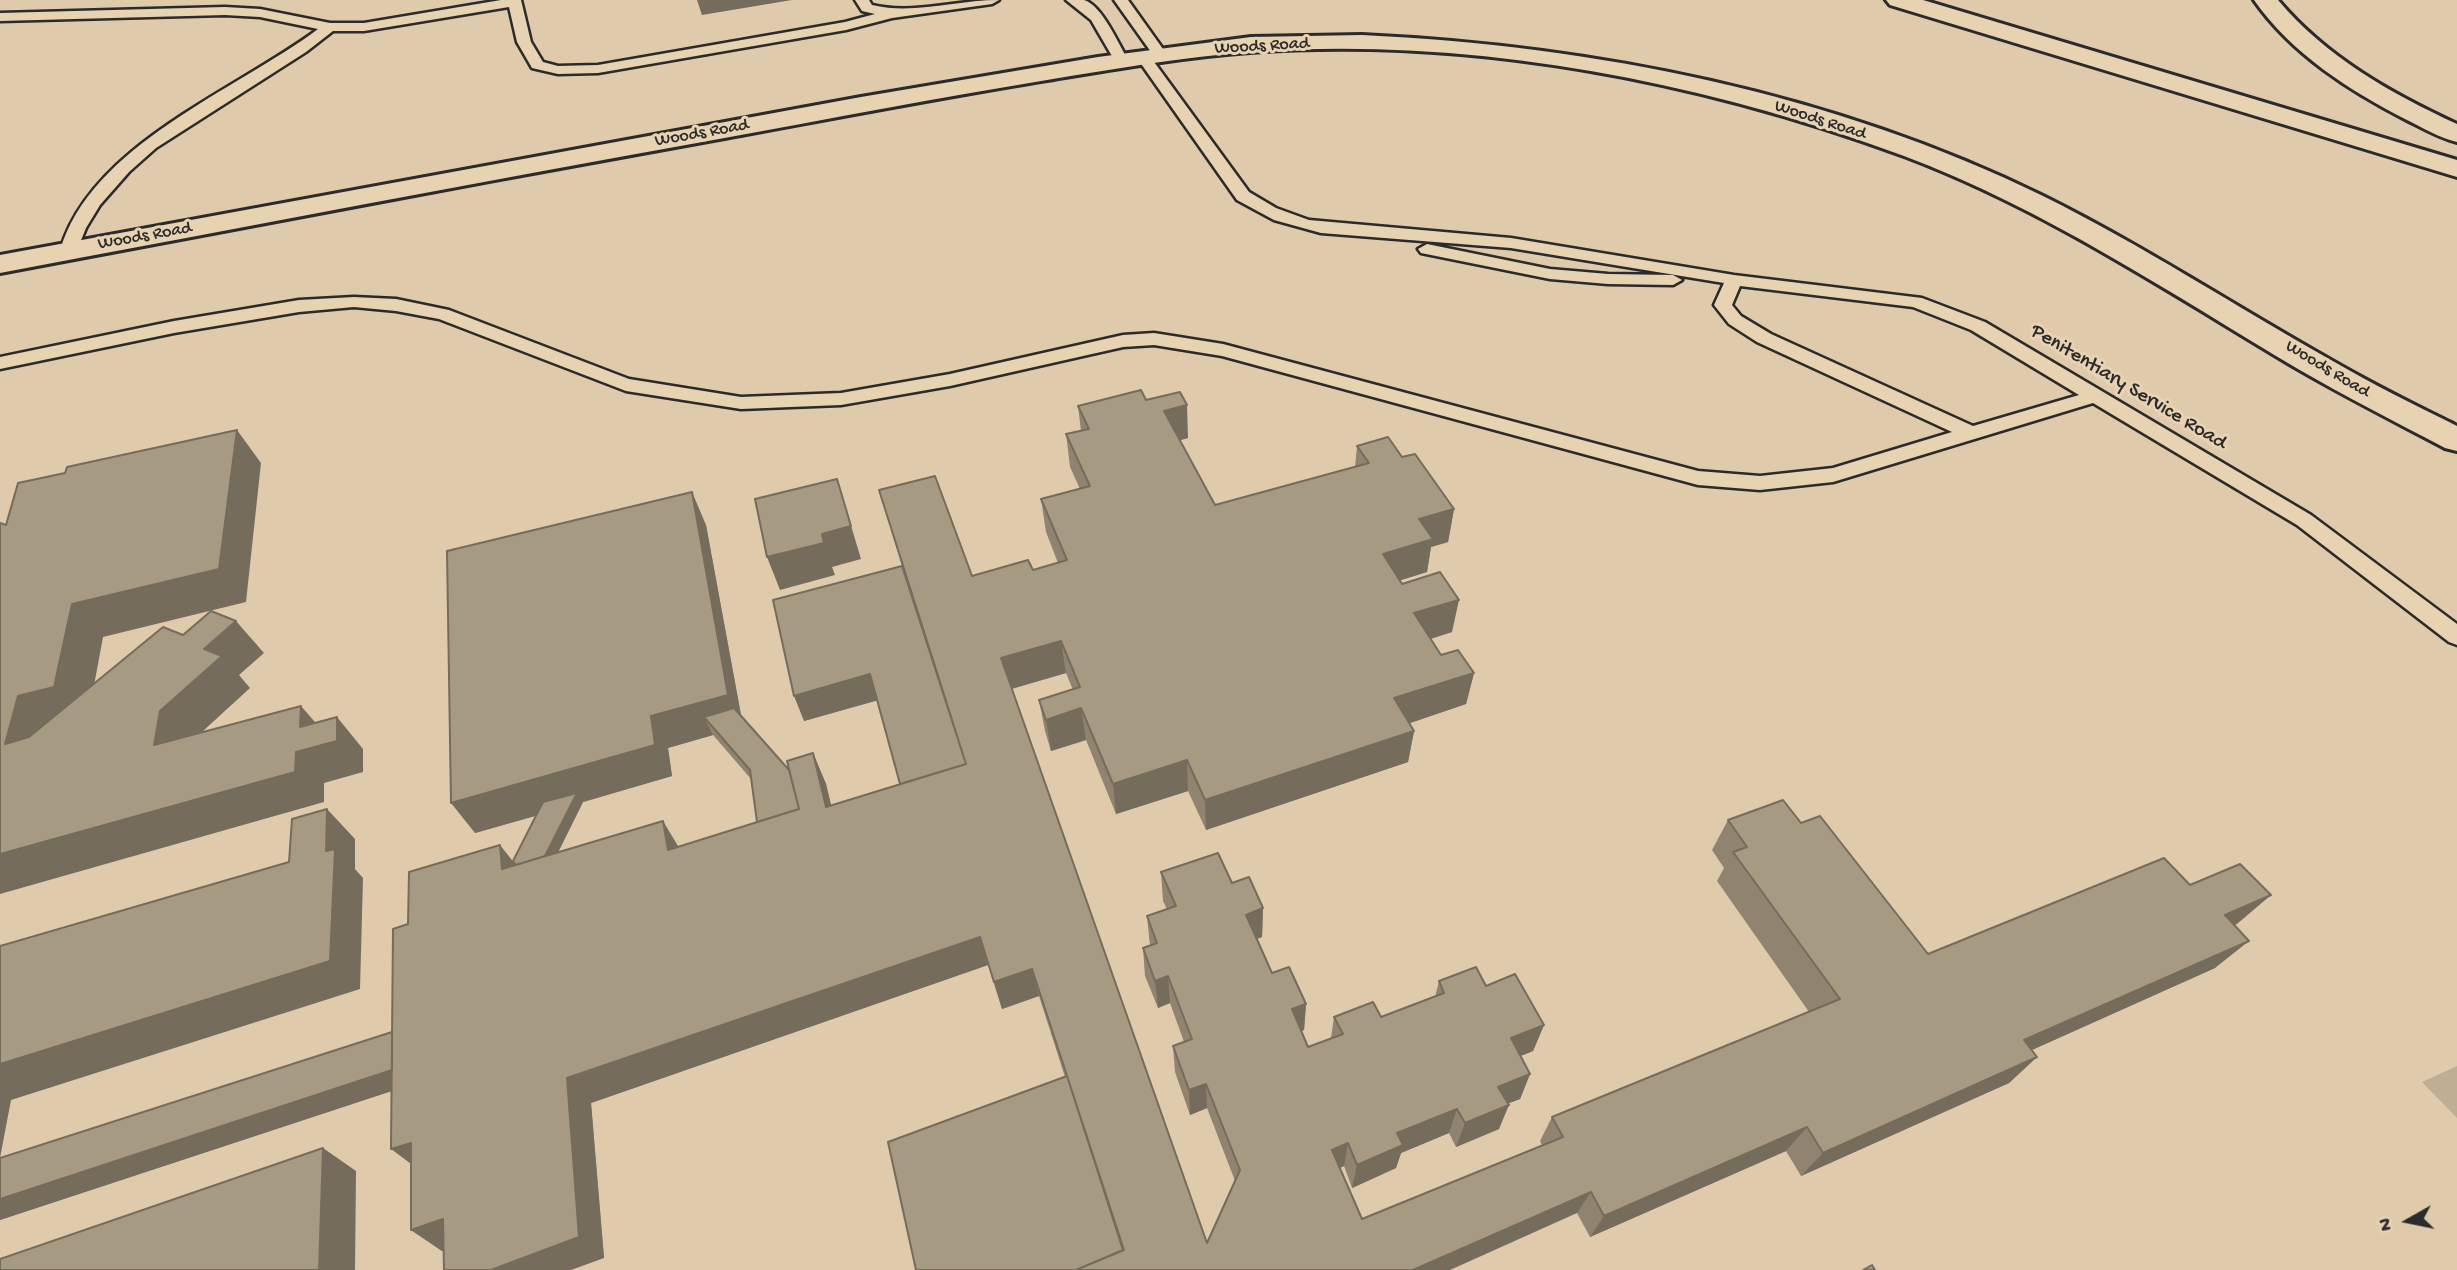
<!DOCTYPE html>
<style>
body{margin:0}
#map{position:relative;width:2457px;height:1270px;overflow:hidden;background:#dfcbac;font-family:"Gochi Hand",sans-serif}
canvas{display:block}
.north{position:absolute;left:2373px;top:1186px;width:70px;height:70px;-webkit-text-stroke:5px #e7d2b1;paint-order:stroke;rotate:261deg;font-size:19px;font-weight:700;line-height:28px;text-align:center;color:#2b2b2b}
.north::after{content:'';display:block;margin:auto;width:24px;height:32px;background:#2b2b2b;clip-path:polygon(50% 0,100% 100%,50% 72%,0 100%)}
</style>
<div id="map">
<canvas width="2457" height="1270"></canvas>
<div class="north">N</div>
</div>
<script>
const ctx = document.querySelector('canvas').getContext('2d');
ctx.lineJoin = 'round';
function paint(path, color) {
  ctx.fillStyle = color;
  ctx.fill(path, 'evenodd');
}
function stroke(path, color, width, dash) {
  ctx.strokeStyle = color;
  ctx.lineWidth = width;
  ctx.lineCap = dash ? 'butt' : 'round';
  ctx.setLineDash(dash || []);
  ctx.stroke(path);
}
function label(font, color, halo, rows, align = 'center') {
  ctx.font = font + ' "Gochi Hand",sans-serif';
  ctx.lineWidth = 6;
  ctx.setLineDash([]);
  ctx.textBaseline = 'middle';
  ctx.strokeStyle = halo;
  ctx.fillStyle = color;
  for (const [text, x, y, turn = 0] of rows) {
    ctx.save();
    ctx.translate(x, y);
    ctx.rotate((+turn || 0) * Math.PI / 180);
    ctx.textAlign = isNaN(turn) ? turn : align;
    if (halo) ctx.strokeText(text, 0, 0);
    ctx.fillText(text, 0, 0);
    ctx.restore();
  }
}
paint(new Path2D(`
 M2457 1066V1118L2422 1082Z`), '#beae94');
const service = new Path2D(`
 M501 0H521L531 42 543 62 558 66 598 65 845 22 875 14 862 11 855 0H869L872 5C914 15 955 0 999 0L992 4 892 18 846 30 598 73 558 74 532 68 517 42 509 7 364 31H333L306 52 156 148 129 172 100 205 86 228 75 255H63L60 251C90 145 237 90 318 29L260 17 225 15 0 21V13L225 7 260 9 330 23H364Z
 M1066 0C1071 0 1079 0 1084 0 1102 5 1119 45 1128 60L1126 63H1116L1091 20Z
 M1114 0H1128L1168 56 1166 59H1156Z
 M1144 54 1149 55 1249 192 1276 208 1309 220 1511 238 1734 275 1922 298 1985 322 2311 515 2457 624V645L2449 642 2297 525 2093 403 1833 482 1760 490 1698 485 1222 356 1154 345 1123 347 950 386 841 405 741 409 626 391 439 319 396 311 354 307 299 312 174 333 0 369V357L174 321 299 300 354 297 396 299 449 310 629 379 741 397 841 393 950 374 1123 335 1154 333 1223 344 1698 471 1760 476 1833 468 1952 432 1757 342 1729 324 1714 305 1724 283 1511 248 1321 233 1274 220 1237 200 1137 58ZM1740 286 1913 307 1971 330 2079 395 1973 426 1771 334 1741 316 1732 305Z
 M1427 244 1550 269 1608 274 1673 275 1682 280 1673 285 1608 284 1550 279 1421 253 1418 249Z`);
const tertiary = new Path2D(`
 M1362 35C1595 46 1833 93 2043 196 2142 245 2235 306 2331 360 2372 384 2415 405 2457 426V451L2445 448C2396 422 2346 397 2298 369 2170 293 2045 209 1904 156 1698 80 1470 36 1250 52 1182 57 1114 69 1047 80 937 98 828 119 719 139 479 182 239 228 0 273V255L861 97 1098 57 1251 37Z`);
const motorway = new Path2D(`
 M1886 0H1923L2457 160V177L1890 5Z
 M2254 0H2278C2326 57 2390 93 2457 124V142C2440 138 2423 128 2407 120 2350 91 2292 54 2254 0Z`);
stroke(service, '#2b2b2b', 5);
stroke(tertiary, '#2b2b2b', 6);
stroke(motorway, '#2b2b2b', 6);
paint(service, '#e7d2b1');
paint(tertiary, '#e7d2b1');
paint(motorway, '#e7d2b1');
paint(new Path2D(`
 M1146 400 1188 438 1180 440 1215 505 1355 467 1357 446 1402 457 1454 509 1448 542 1431 547 1427 572 1400 580 1402 584 1452 632 1431 639 1441 655 1474 673 1466 704 1409 723 1414 731 1408 762 1206 830 1188 791 1116 814 1086 740 1051 751 1045 731 1039 700 1073 690 1066 673 1012 689 1207 1243 1235 1181 1207 1108 1190 1115 1175 1072 1173 1046 1184 1042 1170 1003 1158 1008 1145 976 1143 948 1150 946 1147 916 1167 909 1163 901 1161 872 1232 883 1263 908 1262 937 1257 939 1272 973 1306 1004 1304 1030 1301 1031 1308 1047 1331 1038 1334 1017H1381L1435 997 1439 981 1486 986 1544 1025 1533 1051 1520 1056 1530 1074 1520 1099 1508 1103 1499 1129 1456 1147 1449 1133 1401 1153 1396 1168 1352 1188 1344 1166 1340 1168 1362 1219 1542 1145 1540 1141 1552 1117 1809 1012 1717 881 1724 868 1712 850 1728 820 1801 823 1928 954 2190 885 2271 895 2234 925 2215 968 2032 1050 2037 1057 2009 1083 1801 1176 1786 1151 1590 1237 1577 1213 916 1270 1065 1077 1039 996 1002 1009 988 965 591 1103 604 1258 442 1251 411 1230V1164L392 1091 0 1220V1158L392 1032 408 924 513 861 537 815 475 833 706 525 741 715 789 770 813 753 826 784 831 806 900 784 877 700 804 721 902 566 879 490 972 576 1033 570 1058 563 1046 532 1041 499 1080 489 1070 467 1066 434 1081 431 1078 406ZM713 735 751 779 757 822 679 846 558 852 583 802 672 776 668 748Z`), '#908471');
paint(new Path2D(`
 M697 0H792L702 15Z
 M1187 405 1188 438 1166 444 1164 411Z
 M237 430 261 463 246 602 103 637 88 718 41 775 5 744 18 696 72 604Z
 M837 479 861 559 832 567 835 575 780 590 767 557 822 534Z
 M692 492 706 525 743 726 704 717 713 735 668 748 672 776 583 802 537 895 502 869 500 845 523 874 571 806 475 833 451 803 651 716Z
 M1454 509 1448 542 1431 547 1427 572 1379 587 1383 554 1419 519Z
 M1459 600 1452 632 1409 645 1414 613Z
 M236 621 264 653 239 675 250 688 191 742 154 745 160 711 204 649Z
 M1061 641 1066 673 1007 690 1001 658Z
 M1474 673 1466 704 1390 730 1394 698Z
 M870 674 879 700 804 721 794 696Z
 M301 706 328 737 337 717 363 749V772L324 783V802L0 894V854L296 752 300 727Z
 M1081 708 1086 740 1051 751 1046 720Z
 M1414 731 1408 762 1206 830 1205 800Z
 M813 753 826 784 839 837 826 807Z
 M1187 760 1188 791 1116 814 1113 784Z
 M327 809 355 839V869L363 878 360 989 11 1100 0 1158V1064L326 851Z
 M663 821 681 851 668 850Z
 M2271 895 2237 924 2193 943 2225 915Z
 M1263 908 1262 937 1245 943 1246 915Z
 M980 937 988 965 591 1103 604 1258 571 1270H491L567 1078Z
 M2249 941 2215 968 1996 1066 2024 1040Z
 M1032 969 1039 996 1002 1009 994 982Z
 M1168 976 1170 1003 1158 1008 1155 981Z
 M1306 1004 1304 1030 1289 1035 1292 1009Z
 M1544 1025 1533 1051 1501 1064 1511 1038Z
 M2037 1057 2009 1083 1801 1176 1823 1153Z
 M405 1066 422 1081 0 1220V1199Z
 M1530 1074 1520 1099 1489 1111 1498 1087Z
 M1206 1084 1207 1108 1190 1115 1189 1090Z
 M1509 1105 1499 1129 1456 1147 1465 1123Z
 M1457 1109 1449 1133 1401 1153 1396 1168 1352 1188 1357 1165 1397 1133Z
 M1807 1127 1786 1151 1590 1237 1604 1216Z
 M411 1143 422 1172 391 1149Z
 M1348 1143 1344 1166 1328 1173 1332 1150Z
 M323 1148 356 1171 355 1270H319Z
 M1591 1192 1577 1213 1450 1270H1413Z
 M443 1219 473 1240 442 1251 411 1230Z`), '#756c5c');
const building = new Path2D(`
 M1141 390 1146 400 1180 392 1187 405 1164 411 1215 505 1369 463 1357 446 1388 437 1402 457 1415 454 1454 509 1419 519 1433 539 1383 554 1402 584 1440 572 1459 600 1414 613 1441 655 1458 650 1474 673 1394 698 1414 731 1205 800 1187 760 1113 784 1081 708 1046 720 1039 700 1080 687 1061 641 1001 658 1207 1243 1240 1170 1206 1084 1189 1090 1173 1046 1192 1039 1168 976 1155 981 1143 948 1157 943 1147 916 1176 906 1161 872 1218 853 1232 883 1249 877 1263 908 1246 915 1272 973 1289 967 1306 1004 1292 1009 1308 1047 1343 1034 1334 1017 1373 1002 1381 1017 1444 993 1439 981 1476 967 1486 986 1515 974 1544 1025 1511 1038 1530 1074 1498 1087 1509 1105 1465 1123 1457 1109 1397 1133 1403 1145 1357 1165 1348 1143 1332 1150 1362 1219 1563 1137 1552 1117 1840 999 1733 852 1747 847 1728 820 1783 800 1801 823 1820 816 1928 954 2164 858 2190 885 2240 864 2271 895 2225 915 2249 941 2024 1040 2037 1057 1823 1153 1807 1127 1604 1216 1591 1192 1413 1270H1076L1124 1250 1032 969 994 982 980 937 567 1078 579 1237 491 1270H444L443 1219 411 1230V1143L391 1149 393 929 408 924 409 872 500 845 502 869 663 821 668 850 799 809 787 761 813 753 826 807 966 764 879 490 935 476 972 576 1028 560 1033 570 1067 560 1041 499 1090 486 1066 434 1089 429 1078 406Z
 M237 430 219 569 72 604 54 687 18 696 5 744 29 737 163 627 183 635 211 611 236 621 204 649 222 656 160 711 154 745 301 706 300 727 337 717V741L296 752 295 772 0 854V523L6 525 18 483 65 473 67 467Z
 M837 479 851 526 822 534 824 543 767 557 755 499Z
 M692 492 728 695 651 716 655 745 451 803 447 551Z
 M902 566 966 764 900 784 870 674 794 696 773 600Z
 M734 708 789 770 799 809 757 822 750 770 704 717Z
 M577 793 545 856 516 865 513 861 543 802Z
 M327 809 326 851 335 849 330 961 0 1064V946L289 862 292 819Z
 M392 1032V1070L0 1199V1158Z
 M1067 1076 1123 1250 1076 1270H916L888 1142Z
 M323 1148 319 1270H0V1259Z
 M1872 1265 1875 1270H1863Z`);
paint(building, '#a79a83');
stroke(building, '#756c5c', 2);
label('18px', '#2b2b2b', '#e7d2b1', [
 ["Woods Road",1262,47,-3],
 ["Woods Road",1820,121,18],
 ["Woods Road",702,134,-10],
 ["Woods Road",145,237,-10],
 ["Woods Road",2327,370,31]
]);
label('21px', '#2b2b2b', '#e7d2b1', [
 ["Penitentiary Service Road",2128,388,31]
]);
</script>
